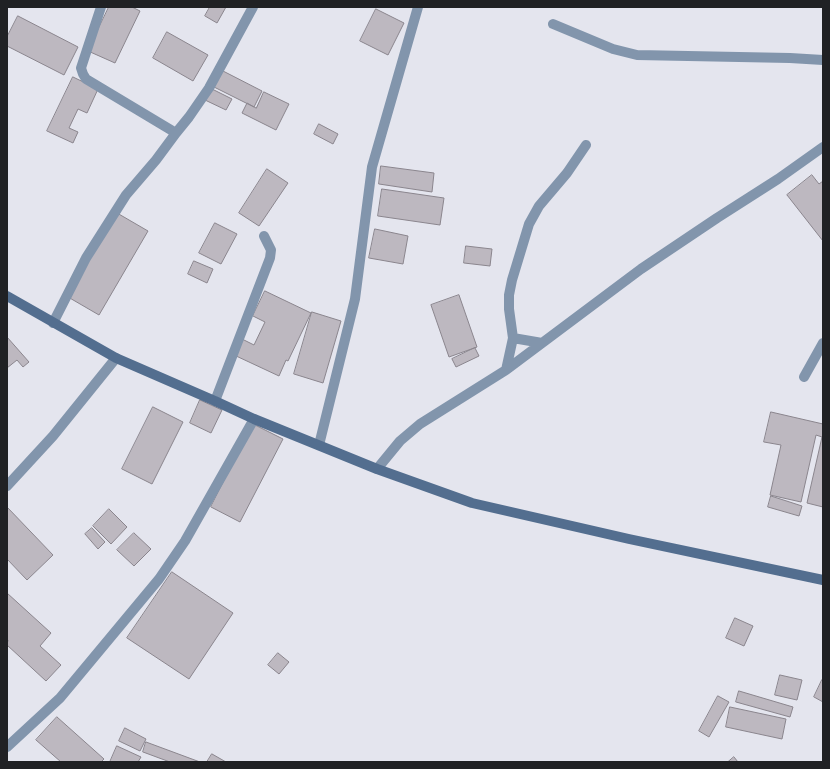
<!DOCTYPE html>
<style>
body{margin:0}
#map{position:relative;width:830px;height:769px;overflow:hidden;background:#e4e5ee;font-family:Literata,serif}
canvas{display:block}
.frame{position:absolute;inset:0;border:8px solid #202124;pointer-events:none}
</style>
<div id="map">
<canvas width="830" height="769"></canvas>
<div class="frame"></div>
</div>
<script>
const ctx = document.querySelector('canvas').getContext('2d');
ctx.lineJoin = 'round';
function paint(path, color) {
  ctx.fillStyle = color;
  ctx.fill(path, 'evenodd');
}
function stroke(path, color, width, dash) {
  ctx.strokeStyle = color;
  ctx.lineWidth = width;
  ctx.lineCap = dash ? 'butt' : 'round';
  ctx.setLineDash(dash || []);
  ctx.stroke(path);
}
const building = new Path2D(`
 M109 7H132L140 11 115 63 88 51Z
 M210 7H226L217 23 205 16Z
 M376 9 404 23 388 55 360 41Z
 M18 16 78 47 64 75 7 46V37Z
 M167 32 208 55 193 81 153 58Z
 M223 71 262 91 254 107 214 87Z
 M73 77 98 89 87 113 78 109 69 128 78 132 73 143 47 131Z
 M210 88 232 99 226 110 205 100Z
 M264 92 289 104 276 130 242 113 247 103 256 108Z
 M319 124 338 134 333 144 314 134Z
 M381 166 434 173 432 192 379 184Z
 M267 169 288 183 259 226 239 213Z
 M812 175 819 184 823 181V241L787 195Z
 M382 189 444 198 440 225 378 216Z
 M117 213 148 231 99 315 68 297Z
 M215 223 237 234 221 264 199 253Z
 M375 229 408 236 403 264 369 258Z
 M466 246 492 249 490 266 464 263Z
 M194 261 213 269 207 283 188 274Z
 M265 291 311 313 288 361 286 360 279 376 234 355 242 339 254 345 265 322 253 316Z
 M459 295 477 347 449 357 431 305Z
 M312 312 341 321 323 383 294 374Z
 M7 337 29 362 23 367 17 360 7 368Z
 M475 348 479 356 456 367 452 359Z
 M200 400 222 410 211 433 190 423Z
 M153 407 183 422 152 484 122 469Z
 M771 412 823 424V507L807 503 822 437 816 435 801 502 770 495 781 445 764 442Z
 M253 424 283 439 240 522 211 507Z
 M771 496 802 506 799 516 768 507Z
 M7 507 53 555 27 580 7 559Z
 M109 509 127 527 111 544 93 526Z
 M92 528 105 542 98 549 85 534Z
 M134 533 151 549 134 566 117 550Z
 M172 572 233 613 189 679 127 638Z
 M7 593 51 633 40 646 61 665 46 681 7 645 8 640 7 639Z
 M735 618 753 626 744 646 726 638Z
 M278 653 289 662 279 674 268 665Z
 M780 675 802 680 797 700 775 695Z
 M822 680 823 681V702L814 697Z
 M739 691 793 707 790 717 736 702Z
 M718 696 729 702 709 737 699 731Z
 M730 707 786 719 782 739 726 727Z
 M57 717 104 759 101 762H61L36 740Z
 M125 728 146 739 140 751 119 741Z
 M146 742 200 762H170L143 752Z
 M117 746 141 757 138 762H110Z
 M212 754 226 762H207Z
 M734 757 738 762H728Z`);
paint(building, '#bdb8c0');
stroke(building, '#8a858d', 1);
stroke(new Path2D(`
 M101 7 81 68 83 74 86 79 176 133
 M553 24 613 49 637 55 790 58 823 60
 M53 323 86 258 126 195 156 160 176 133 189 117 209 88 253 7
 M513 338 542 343
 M506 370 513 338 509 309V295L512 280 529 224 539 206 567 173 586 145
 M804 377 823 343
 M215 401 270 258 271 250 264 236
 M319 445 355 299 372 167 418 7
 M377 469 400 441 420 424 506 370 641 269 717 218 778 179 823 147
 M7 486 53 436 116 358
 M7 747 60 698 159 579 185 541 254 419`), '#8295ac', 10);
stroke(new Path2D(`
 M7 296 116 358 215 401 254 419 377 469 472 503 629 539 823 580`), '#536e8f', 10);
</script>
